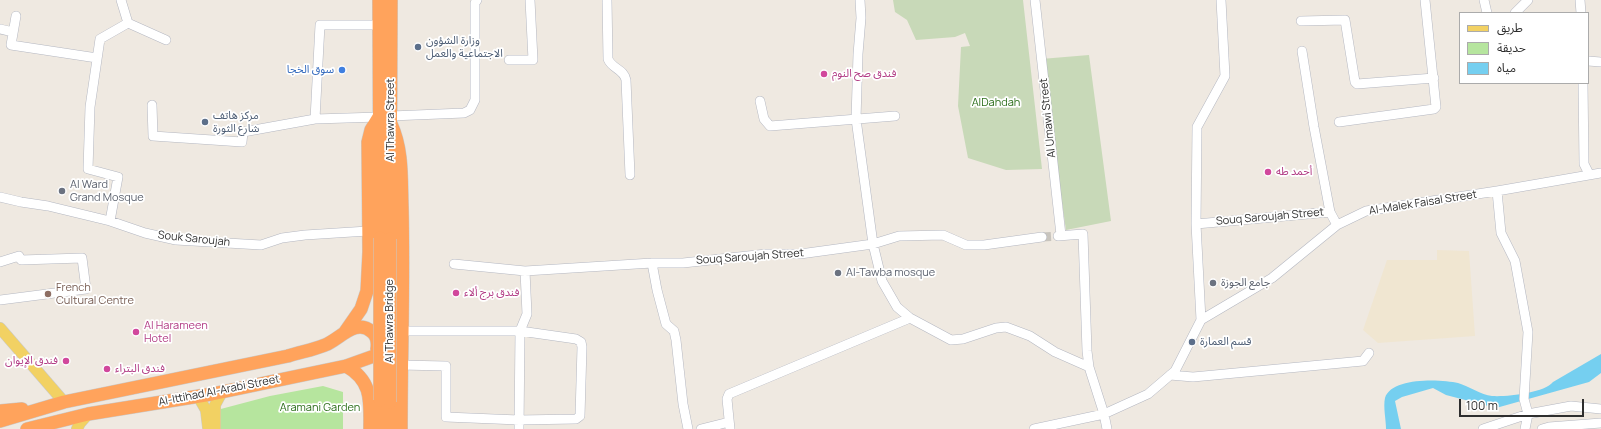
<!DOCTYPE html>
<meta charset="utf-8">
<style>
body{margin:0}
#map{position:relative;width:1601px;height:429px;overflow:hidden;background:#efe9e1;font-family:Manrope,"Noto Sans Arabic",sans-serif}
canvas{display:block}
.legend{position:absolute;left:1459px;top:12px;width:130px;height:72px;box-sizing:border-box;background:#fff;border:1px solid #ababab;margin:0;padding:5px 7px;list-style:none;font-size:12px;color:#2e2e2e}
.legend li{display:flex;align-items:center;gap:8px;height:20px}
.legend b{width:20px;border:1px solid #ababab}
.scale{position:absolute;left:1459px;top:399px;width:125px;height:18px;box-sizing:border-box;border:2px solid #2e2e2e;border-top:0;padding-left:5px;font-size:12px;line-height:14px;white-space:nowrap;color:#2e2e2e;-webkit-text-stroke:3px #fff;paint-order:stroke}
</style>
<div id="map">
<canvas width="1601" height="429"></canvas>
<ul class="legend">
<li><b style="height:5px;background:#f2d163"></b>طريق</li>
<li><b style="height:11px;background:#b6e59e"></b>حديقة</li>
<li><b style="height:11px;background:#75cff0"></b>مياه</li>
</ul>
<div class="scale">100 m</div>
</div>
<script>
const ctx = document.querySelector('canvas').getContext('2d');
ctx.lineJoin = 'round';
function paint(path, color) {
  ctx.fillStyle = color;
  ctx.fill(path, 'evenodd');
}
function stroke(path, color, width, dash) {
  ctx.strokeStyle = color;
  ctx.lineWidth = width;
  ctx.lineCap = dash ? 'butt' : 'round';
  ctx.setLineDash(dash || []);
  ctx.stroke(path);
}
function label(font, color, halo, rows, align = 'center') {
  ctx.font = font + ' Manrope,"Noto Sans Arabic",sans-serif';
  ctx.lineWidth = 3.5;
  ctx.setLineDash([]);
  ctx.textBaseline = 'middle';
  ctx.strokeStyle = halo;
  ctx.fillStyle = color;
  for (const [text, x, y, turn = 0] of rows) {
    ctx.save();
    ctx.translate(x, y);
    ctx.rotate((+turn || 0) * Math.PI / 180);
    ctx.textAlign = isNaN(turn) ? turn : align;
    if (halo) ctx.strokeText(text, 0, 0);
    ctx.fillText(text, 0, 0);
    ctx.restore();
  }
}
paint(new Path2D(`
 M1437 250 1469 251 1475 336 1378 343 1363 330 1387 260H1437Z`), '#f0e6d1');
paint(new Path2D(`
 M323 386 343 392V429H219L217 410 270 396Z`), '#b6e59e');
paint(new Path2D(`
 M893 0H1023L1042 169 1006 170 968 158 958 106 961 47 970 46 965 33 955 37 916 40 907 20 895 12Z
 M1089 55 1111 221 1066 230 1041 59Z`), '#c8d9b8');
paint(new Path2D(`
 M1601 354V373L1589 382 1496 408 1446 395 1433 388 1402 397 1395 401 1401 429H1386C1386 420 1383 407 1385 398 1391 377 1441 379 1458 383 1469 386 1481 395 1492 396 1507 397 1544 393 1553 382Z`), '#75cff0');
stroke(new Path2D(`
 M1042 237 1058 236`), '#c8c4bd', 9, [9, 4.5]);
const minor = new Path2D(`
 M121 0 128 23
 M607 0 608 59C612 69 624 69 626 80L630 175
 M860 0 861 18 858 54 856 119 873 244 882 281 897 307 910 318 951 340 963 339 996 328 1006 327 1030 336 1055 352 1089 367 1104 414 1107 429
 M1035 0 1061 235
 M1484 0 1487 13
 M1580 0 1581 13
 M1515 13 1528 0
 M16 16 11 45 97 58
 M1301 21 1345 20 1355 82 1357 84 1434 78
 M128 23 166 40
 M0 29 13 32
 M1302 51 1314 127 1330 212
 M509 60H533L530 0
 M1588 61 1601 62
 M1583 83 1584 164 1589 174
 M760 101 764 119 770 126 895 116
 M152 105 153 136 242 142 243 132 315 119 379 117
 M391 116 464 113 470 110 475 100V3L477 0
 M315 119 320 25H379
 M1339 122 1434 109 1436 107 1425 0
 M1497 191 1501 233 1515 261 1528 332 1524 399 1528 414 1525 429
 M0 197 21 202 48 206 110 221 145 233 176 240 261 245 282 238 305 235 368 231
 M110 221 118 177 88 169 90 107 100 39 128 23
 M1196 224 1330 212 1337 225
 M1058 236 1083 234 1087 351 1089 367
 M0 262 19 256 21 260 82 258 86 289 0 300
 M652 263 657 290 666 324 674 331 676 340 683 404 688 429
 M454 264 525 271 652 263H683L766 254H800L873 244 899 236 943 235 966 245H984L1042 237
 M1201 320 1196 224 1197 127 1225 76 1221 0
 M400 365 446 366V417L519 420 576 419 580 416 582 347 581 342 576 339 520 331H401
 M1170 375 1193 377 1363 361 1369 353
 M519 429 520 331 527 314 525 271
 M701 429 729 422
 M730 429 727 399 729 394 910 318
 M1034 429 1104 414 1148 394 1175 371 1201 320 1272 278 1337 225 1366 211 1497 191 1601 173
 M1483 429 1528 414 1571 406 1601 409
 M1542 429 1549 427 1601 423`);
const major = new Path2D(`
 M0 328 64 402
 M198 396 206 410 208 427
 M77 429 80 423 88 414
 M215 429V405L222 392`);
const highway = new Path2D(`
 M379 0 380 238
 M391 124C403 150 401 179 402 207 404 281 401 355 401 429
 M390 239 391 0
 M345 332 361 309 367 291 369 252 368 142 371 130 379 117
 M346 366C373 381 370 402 370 429
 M390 402V429
 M0 411 22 409
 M0 421 64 402 288 356C300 352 313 350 325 345 339 340 356 317 372 332 377 336 378 342 377 349
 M27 429 88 414 212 394 346 366 374 356 382 351 396 340 401 331
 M380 429V400`);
stroke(minor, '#b4b7c1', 10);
stroke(major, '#c9c9c9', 12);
stroke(highway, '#c9c9c9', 14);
stroke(minor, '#fff', 9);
stroke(major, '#f2d163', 11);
stroke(highway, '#ffa35c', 13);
const highwayBridge = new Path2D(`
 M390 239V402
 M380 400V238`);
stroke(highwayBridge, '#c9c9c9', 14, []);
stroke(highwayBridge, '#ffa35c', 13);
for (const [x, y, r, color] of [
 [418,47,4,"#5c6f8a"],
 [342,70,4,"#3f7fe0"],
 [824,74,4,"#d1479c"],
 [205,122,4,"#5c6f8a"],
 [1268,172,4,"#d1479c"],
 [62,191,4,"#6b7280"],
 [838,273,4,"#6b7280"],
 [1213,283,4,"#6b7280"],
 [456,293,4,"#d1479c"],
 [48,294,4,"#8d6e63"],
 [136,332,4,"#d1479c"],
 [1192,342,4,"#5c6f8a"],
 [66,361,4,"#d1479c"],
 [107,369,4,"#d1479c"]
]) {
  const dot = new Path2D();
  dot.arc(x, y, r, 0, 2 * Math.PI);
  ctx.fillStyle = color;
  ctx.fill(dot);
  stroke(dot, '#fff', 1.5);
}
label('11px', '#4e5e75', '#fff', [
 ["وزارة الشؤون",426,41],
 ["الاجتماعية والعمل",426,54],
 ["مركز هاتف",213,116],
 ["شارع الثورة",213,129],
 ["قسم العمارة",1200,342]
], 'left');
label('11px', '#366cbe', '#fff', [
 ["سوق الخجا",334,70]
], 'right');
label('11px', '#b23c85', '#fff', [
 ["فندق صح النوم",832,74],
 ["أحمد طه",1276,172],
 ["فندق برج ألاء",464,293],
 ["Al Harameen",144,326],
 ["Hotel",144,339],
 ["فندق الإيوان",58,361,"right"],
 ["فندق البتراء",115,369]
], 'left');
label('11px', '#2c6e1b', '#fff', [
 ["AlDahdah",996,103],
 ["Aramani Garden",320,408]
]);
label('11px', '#2e2e2e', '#fff', [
 ["Al Umawi Street",1048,118,-96],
 ["Al Thawra Street",391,120,-90],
 ["Al-Malek Faisal Street",1423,203,-9],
 ["Souq Saroujah Street",1270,217,-5],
 ["Souk Saroujah",194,239,6],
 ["Souq Saroujah Street",750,257,-4],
 ["Al Thawra Bridge",390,321,-90],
 ["Al-Ittihad Al-Arabi Street",219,391,-11]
]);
label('11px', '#5b616d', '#fff', [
 ["Al Ward",70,185],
 ["Grand Mosque",70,198],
 ["Al-Tawba mosque",846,273],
 ["جامع الجوزة",1221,283]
], 'left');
label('11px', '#785e54', '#fff', [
 ["French",56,288],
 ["Cultural Centre",56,301]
], 'left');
</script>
